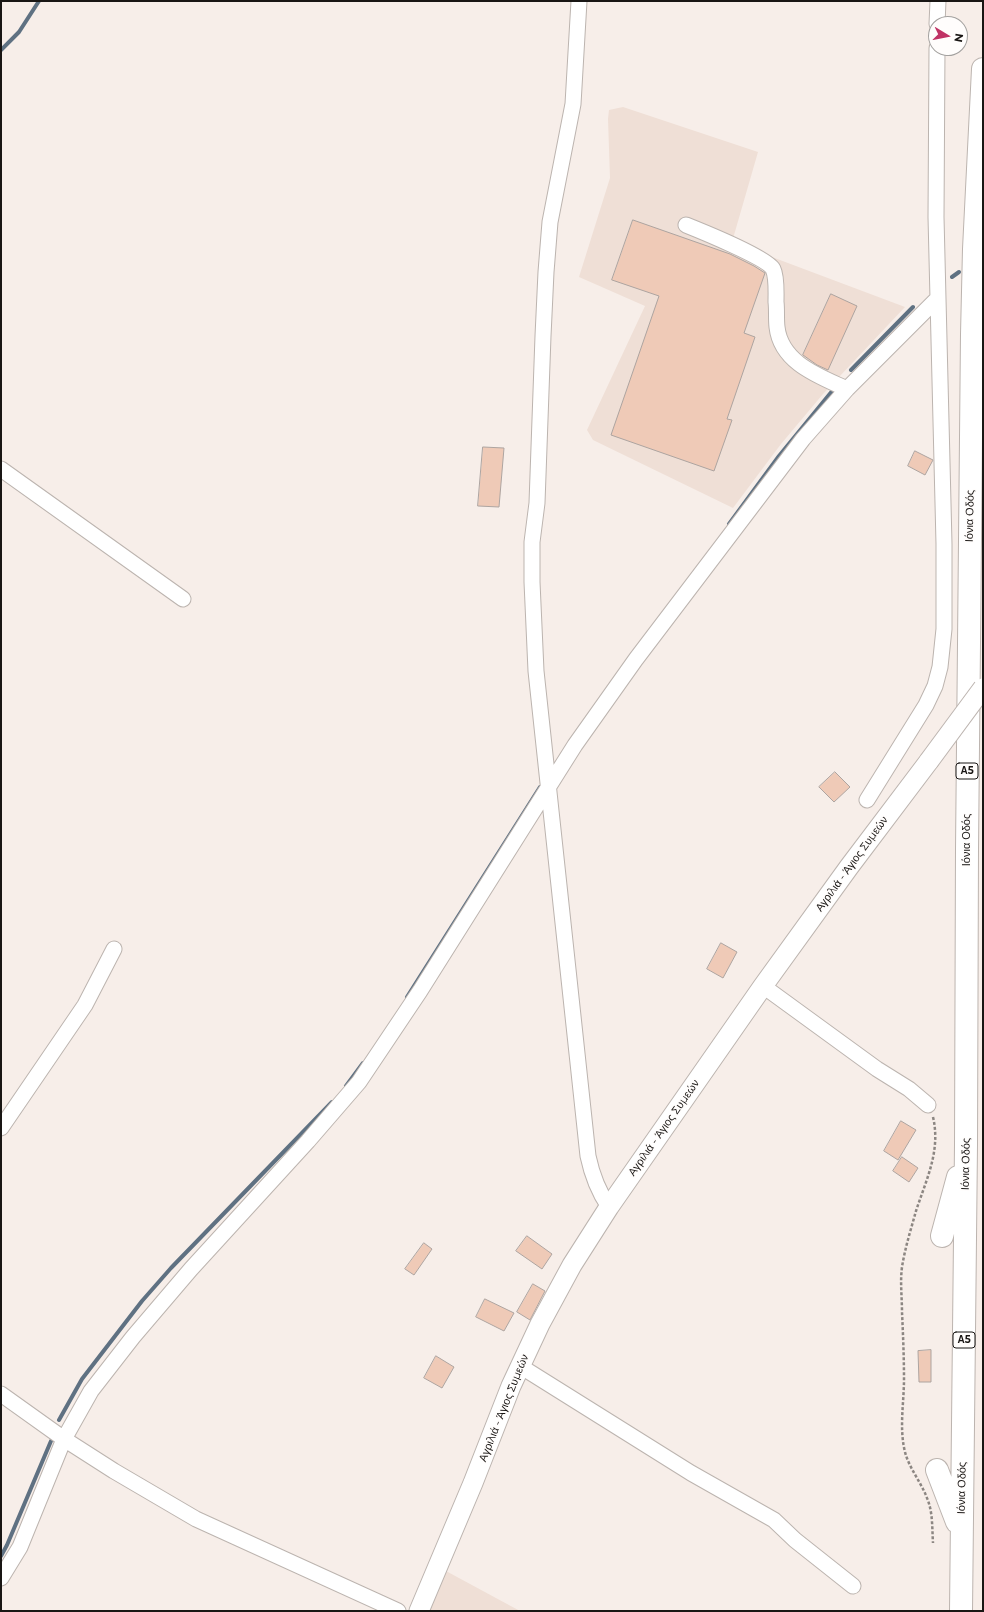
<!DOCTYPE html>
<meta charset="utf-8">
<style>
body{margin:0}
#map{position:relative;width:984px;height:1612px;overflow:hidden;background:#f7eee9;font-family:Montserrat,sans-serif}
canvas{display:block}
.frame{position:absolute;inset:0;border:2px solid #191614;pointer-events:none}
.north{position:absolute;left:928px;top:16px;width:40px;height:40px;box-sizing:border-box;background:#fffdfc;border:1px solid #a3a19f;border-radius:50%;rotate:100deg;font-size:11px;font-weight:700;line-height:16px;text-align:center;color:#191614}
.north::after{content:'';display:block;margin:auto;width:14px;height:18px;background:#c03365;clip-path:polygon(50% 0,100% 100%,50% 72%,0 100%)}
</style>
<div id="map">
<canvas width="984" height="1612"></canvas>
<div class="frame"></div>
<div class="north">N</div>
</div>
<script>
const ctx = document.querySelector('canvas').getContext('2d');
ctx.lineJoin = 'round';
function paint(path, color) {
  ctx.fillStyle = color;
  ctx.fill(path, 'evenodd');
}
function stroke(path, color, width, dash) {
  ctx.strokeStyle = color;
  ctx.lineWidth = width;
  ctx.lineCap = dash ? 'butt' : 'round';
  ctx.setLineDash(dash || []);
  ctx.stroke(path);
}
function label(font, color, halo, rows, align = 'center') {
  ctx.font = font + ' Montserrat,sans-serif';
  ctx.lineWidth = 3;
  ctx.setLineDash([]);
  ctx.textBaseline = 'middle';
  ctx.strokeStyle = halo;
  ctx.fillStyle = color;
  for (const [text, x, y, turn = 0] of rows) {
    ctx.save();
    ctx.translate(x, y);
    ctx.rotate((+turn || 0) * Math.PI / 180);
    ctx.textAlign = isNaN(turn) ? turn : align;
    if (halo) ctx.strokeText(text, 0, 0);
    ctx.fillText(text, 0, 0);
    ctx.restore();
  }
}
paint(new Path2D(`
 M623 107 758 152 732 242 905 307 823 394 781 444 733 508 593 440 587 430 645 306 579 277 610 178 608 119 609 110Z
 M446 1571 520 1611H429Z`), '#efdfd6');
stroke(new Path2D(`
 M1 50 19 32 39 1
 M952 277 959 272
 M851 370 913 307
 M729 524 779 456 833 390
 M407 997 540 787
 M346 1086 363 1063
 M59 1420 82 1379 142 1301 171 1268 332 1102
 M1 1556 7 1545 51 1441`), '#5f7182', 4);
const building = new Path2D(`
 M633 220 730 254 754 266 765 273 744 333 755 337 727 419 732 420 714 471 611 435 659 296 612 280Z
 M831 294 857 306 828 370 817 365 803 355Z
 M483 447 504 448 499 507 478 506Z
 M915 451 933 460 925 475 908 466Z
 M835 772 850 787 834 802 819 787Z
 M721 943 737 952 723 978 707 969Z
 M901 1121 916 1130 898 1160 884 1151Z
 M902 1157 918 1168 909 1182 893 1171Z
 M527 1236 552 1254 542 1269 516 1251Z
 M424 1243 432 1249 414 1275 405 1269Z
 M533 1284 545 1291 530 1320 517 1312Z
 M485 1299 514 1313 504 1331 476 1317Z
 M931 1350V1382H919L918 1351Z
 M436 1356 454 1367 442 1388 424 1378Z`);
paint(building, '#efcab7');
stroke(building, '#ada4a0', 1);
const minor = new Path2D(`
 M579 1 573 104 550 222 546 272 543 336 537 503 532 542V582L536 671 588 1156C592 1175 598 1191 609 1207
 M937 24 938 1
 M686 225C701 231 767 258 773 269 777 277 776 293 776 302 777 310 776 319 777 327 781 363 819 376 847 389
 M1 469 183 599
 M867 800 926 705 935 686 940 667 944 629V544L936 217 937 48
 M763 986 877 1069 909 1089 928 1105
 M1 1128 85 1005 114 949
 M520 1366 691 1473 774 1520 795 1540 853 1586
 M1 1394 64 1439 114 1471 196 1519 398 1611
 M1 1578 20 1547 64 1439 91 1391 133 1337 191 1269 308 1141 359 1082 420 991 575 745 636 659 803 439 847 389 938 298`);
const major = new Path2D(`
 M419 1611 473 1483 511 1386 540 1324 572 1265 609 1207 763 986 849 867 929 761`);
const highway = new Path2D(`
 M942 1236 958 1177
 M937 1470 957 1522
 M961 1611 966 1145 967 849 972 334 974 249 983 69`);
stroke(minor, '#bcb4af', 17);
stroke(major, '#bcb4af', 21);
stroke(highway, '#bcb4af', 24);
stroke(new Path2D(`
 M933 1117C941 1151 926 1180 916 1211 911 1229 905 1248 902 1267 900 1282 902 1297 902 1312 903 1334 904 1357 904 1379 904 1403 899 1428 905 1452 909 1468 921 1482 927 1498 933 1512 932 1528 933 1543`), '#8c8682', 2.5, [3, 2]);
stroke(minor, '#fff', 15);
stroke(major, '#fff', 19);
stroke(highway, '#fff', 22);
const majorBridge = new Path2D(`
 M929 761 983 688`);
stroke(majorBridge, '#bcb4af', 21, []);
stroke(majorBridge, '#fff', 19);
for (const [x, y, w] of [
 [967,771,22],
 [964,1340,22]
]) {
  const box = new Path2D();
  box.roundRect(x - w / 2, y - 8, w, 16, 3);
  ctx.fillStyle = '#fffdfc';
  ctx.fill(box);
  stroke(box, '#191614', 1);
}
label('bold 10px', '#191614', null, [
 ["Α5",967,771],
 ["Α5",964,1340]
]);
label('11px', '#191614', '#fffdfc', [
 ["Ιόνια Οδός",970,516,-89],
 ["Ιόνια Οδός",967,840,-90],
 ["Αγριλιά - Άγιος Συμεών",852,864,-54],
 ["Αγριλιά - Άγιος Συμεών",664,1128,-55],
 ["Ιόνια Οδός",966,1164,-89],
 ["Αγριλιά - Άγιος Συμεών",504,1408,-68],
 ["Ιόνια Οδός",962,1488,-89]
]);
</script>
